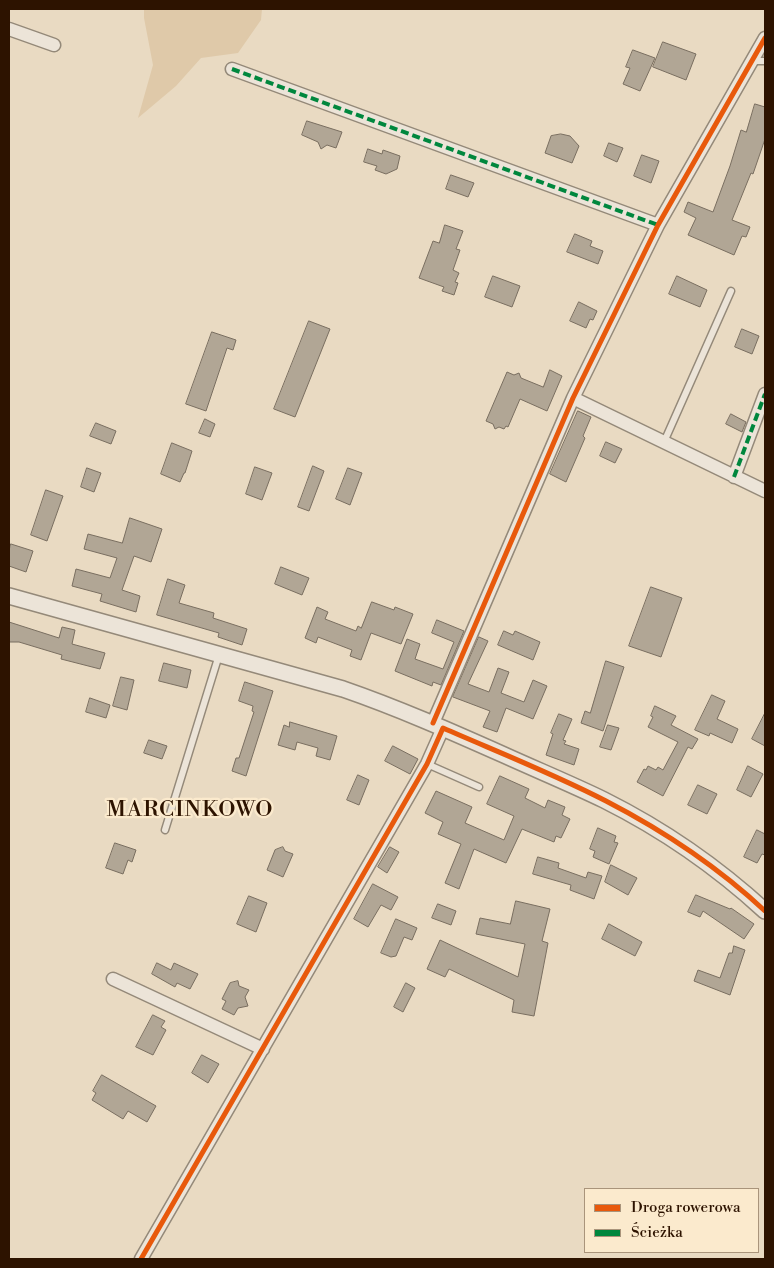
<!DOCTYPE html>
<meta charset="utf-8">
<style>
body{margin:0}
#map{position:relative;width:774px;height:1268px;overflow:hidden;background:#e9dac2;font-family:"Libre Bodoni",serif}
canvas{display:block}
.frame{position:absolute;inset:0;border:10px solid #2d1300;pointer-events:none}
.legend{position:absolute;left:584px;top:1188px;width:175px;height:65px;box-sizing:border-box;background:#fbeacd;border:1px solid #a9947b;margin:0;padding:6px 9px;list-style:none;font-size:15px;color:#2d1300}
.legend li{display:flex;align-items:center;gap:10px;height:25px}
.legend b{width:25px;border:1px solid #a9947b}
</style>
<div id="map">
<canvas width="774" height="1268"></canvas>
<div class="frame"></div>
<ul class="legend">
<li><b style="height:6px;background:#e8590c"></b>Droga rowerowa</li>
<li><b style="height:6px;background:#00873e"></b>Ścieżka</li>
</ul>
</div>
<script>
const ctx = document.querySelector('canvas').getContext('2d');
ctx.lineJoin = 'round';
function paint(path, color) {
  ctx.fillStyle = color;
  ctx.fill(path, 'evenodd');
}
function stroke(path, color, width, dash) {
  ctx.strokeStyle = color;
  ctx.lineWidth = width;
  ctx.lineCap = dash ? 'butt' : 'round';
  ctx.setLineDash(dash || []);
  ctx.stroke(path);
}
function label(font, color, halo, rows, align = 'center') {
  ctx.font = font + ' "Libre Bodoni",serif';
  ctx.lineWidth = 4.5;
  ctx.setLineDash([]);
  ctx.textBaseline = 'middle';
  ctx.strokeStyle = halo;
  ctx.fillStyle = color;
  for (const [text, x, y, turn = 0] of rows) {
    ctx.save();
    ctx.translate(x, y);
    ctx.rotate((+turn || 0) * Math.PI / 180);
    ctx.textAlign = isNaN(turn) ? turn : align;
    if (halo) ctx.strokeText(text, 0, 0);
    ctx.fillText(text, 0, 0);
    ctx.restore();
  }
}
paint(new Path2D(`
 M144 9H262L261 20 238 53 201 58 176 86 138 118 153 65 144 18Z`), '#dfc9a9');
const building = new Path2D(`
 M663 42 696 54 686 80 653 67Z
 M633 50 655 58 640 91 623 84 630 68 626 67Z
 M755 104 765 107V139L753 174 751 173 732 220 750 227 746 237 742 236 734 255 688 235 696 218 684 212 688 202 713 212 730 166 741 130 746 132Z
 M307 121 342 132 336 148 327 145 321 149 318 142 302 135Z
 M561 134 570 136 579 146 572 163 545 153 551 136Z
 M609 143 623 148 617 162 604 156Z
 M368 149 382 154 383 150 400 156 397 169 386 174 375 170 377 166 364 162Z
 M642 155 659 161 651 183 634 176Z
 M451 175 474 183 468 197 446 189Z
 M445 225 463 231 456 249 460 250 453 270 459 273 455 282 458 283 454 295 442 291 444 287 419 278 433 241 439 243Z
 M575 234 592 241 590 246 603 251 598 264 567 252Z
 M493 276 520 286 512 307 485 297Z
 M677 276 707 290 700 307 669 294Z
 M579 302 597 311 593 320 590 319 586 328 570 321Z
 M309 321 330 329 295 417 274 409Z
 M742 329 759 336 752 354 735 347Z
 M212 332 236 340 233 350 227 348 206 411 186 404Z
 M550 370 562 376 547 411 520 399 508 427 506 426 504 429 499 427 495 429 493 424 486 421 507 372 514 375 519 373 521 378 543 387Z
 M578 411 591 417 583 436 585 438 566 482 550 474Z
 M731 414 746 422 742 432 726 424Z
 M205 419 215 424 210 437 199 433Z
 M96 423 116 431 111 444 90 436Z
 M606 442 622 449 615 463 600 456Z
 M172 443 192 451 185 473H184L180 482 161 474Z
 M313 466 324 471 309 511 298 507Z
 M255 467 272 473 262 500 246 494Z
 M87 468 101 473 94 492 81 487Z
 M348 468 362 473 350 505 336 499Z
 M46 490 63 496 47 541 31 535Z
 M130 518 162 529 151 562 134 556 122 590 140 596 136 612 100 601 102 594 72 586 76 569 110 578 117 558 84 549 88 534 122 543Z
 M11 544 33 551 26 572 9 566V551Z
 M281 567 309 578 302 595 275 584Z
 M168 579 185 585 179 603 214 613 213 618 247 629 242 645 218 637 219 633 157 615Z
 M651 587 682 598 661 657 629 646Z
 M372 602 394 610 395 607 413 614 401 644 371 633 361 660 350 656 352 650 318 637 316 643 305 638 317 607 328 612 325 619 356 631 358 626 361 628Z
 M437 620 464 631 441 685 433 682 432 686 395 671 407 639 420 644 415 659 443 669 454 642 432 633Z
 M9 622 59 638 62 627 75 630 72 644 105 653 100 669 61 659 62 655 19 642H9Z
 M504 631 513 635 515 631 540 642 533 660 498 645Z
 M479 637 488 641 468 684 489 692 498 668 509 672 501 693 524 702 533 680 547 686 533 719 506 708 497 732 483 727 490 711 453 697Z
 M606 661 624 667 603 731 581 723 585 711 590 713Z
 M164 663 191 670 187 688 159 681Z
 M121 677 134 680 127 710 113 706Z
 M245 682 273 691 246 776 232 771 236 758H239L254 712 252 711 253 706 239 701Z
 M712 695 725 701 717 719 738 729 732 743 710 733 709 736 695 730Z
 M90 698 110 705 106 718 86 712Z
 M655 706 676 716 671 725 698 739 692 749 688 747 663 796 637 782 644 769 646 770 648 766 656 770 658 767 663 770 678 742 648 727 653 717 651 716Z
 M765 713V746L752 739Z
 M559 714 572 719 563 740 566 741 564 744 579 749 574 765 546 755 553 734 551 733Z
 M290 722 337 736 330 760 316 756 318 748 297 742 295 750 278 745 284 725 289 727Z
 M608 725 619 728 611 750 600 747Z
 M149 740 167 746 162 759 144 753Z
 M393 746 418 759 410 774 385 761Z
 M748 766 763 774 751 797 737 790Z
 M358 775 369 780 359 805 347 800Z
 M500 776 529 789 525 798 545 808 548 800 565 807 562 815 570 819 561 838 556 836 554 842 522 829 506 863 474 849 459 889 445 883 461 844 438 834 443 822 425 813 436 791 472 807 465 823 504 840 514 816 487 804Z
 M698 785 717 794 707 814 688 805Z
 M598 828 616 836 614 842 618 843 609 864 593 857 595 851 590 849Z
 M757 830 765 834V855L762 854 757 863 744 857Z
 M115 843 136 850 132 862 128 860 123 874 106 868Z
 M283 847 285 851 293 854 283 877 267 870 275 850Z
 M390 847 399 852 387 873 378 867Z
 M538 857 559 863 558 868 586 878 588 872 602 876 594 899 570 890 571 885 533 874Z
 M611 865 637 878 628 895 605 882Z
 M373 884 398 897 391 910 381 905 368 927 354 919Z
 M696 895 730 909 731 908 754 924 744 939 703 911 700 917 688 912Z
 M249 896 267 903 256 932 237 924Z
 M516 901 550 909 542 941 548 943 534 1016 512 1012 514 1000 449 969 445 977 427 969 440 940 518 977 525 944 476 934 480 918 510 924Z
 M438 904 456 911 451 925 432 918Z
 M396 919 417 928 412 940 404 937 396 956 391 957 381 953Z
 M609 924 642 942 635 956 602 939Z
 M734 946 745 950 730 995 694 981 698 970 720 978 729 953H732Z
 M157 963 171 970 174 963 198 974 190 989 177 983 175 987 152 974Z
 M238 981 239 986 249 990 245 997 248 1006 238 1008 234 1015 222 1009 226 1001 222 999 230 983Z
 M406 983 415 988 403 1012 394 1007Z
 M153 1015 165 1021 161 1027 166 1030 153 1055 136 1047Z
 M202 1055 219 1064 208 1083 192 1073Z
 M102 1075 156 1106 147 1122 128 1111 123 1119 92 1100 96 1093 93 1091Z`);
paint(building, '#b1a695');
stroke(building, '#796e60', 1);
const service = new Path2D(`
 M752 61H765
 M664 442 731 291
 M427 764 479 787
 M165 830 219 655`);
const minor = new Path2D(`
 M9 29 54 45
 M232 69 658 225
 M573 398 765 491
 M734 477 765 394
 M433 723 573 398 658 225 765 38
 M113 979 263 1049
 M141 1259 427 764 443 728`);
const tertiary = new Path2D(`
 M9 596 343 689C398 708 450 731 504 755 537 770 571 784 604 800 662 829 717 867 765 911`);
stroke(service, '#948979', 9);
stroke(minor, '#948979', 15);
stroke(tertiary, '#948979', 18);
stroke(service, '#ece4d8', 6);
stroke(minor, '#ece4d8', 12);
stroke(tertiary, '#ece4d8', 15);
stroke(new Path2D(`
 M232 69 658 225
 M734 477 765 394`), '#00873e', 4, [8, 4]);
stroke(new Path2D(`
 M433 723 573 398 658 225 765 38
 M141 1259 427 764 443 728C498 752 554 774 606 801 664 831 718 867 765 911`), '#e8590c', 5);
ctx.letterSpacing = '1px';
label('22px', '#2d1300', '#fbeacd', [
 ["MARCINKOWO",190,811]
]);
ctx.letterSpacing = '0px';
</script>
